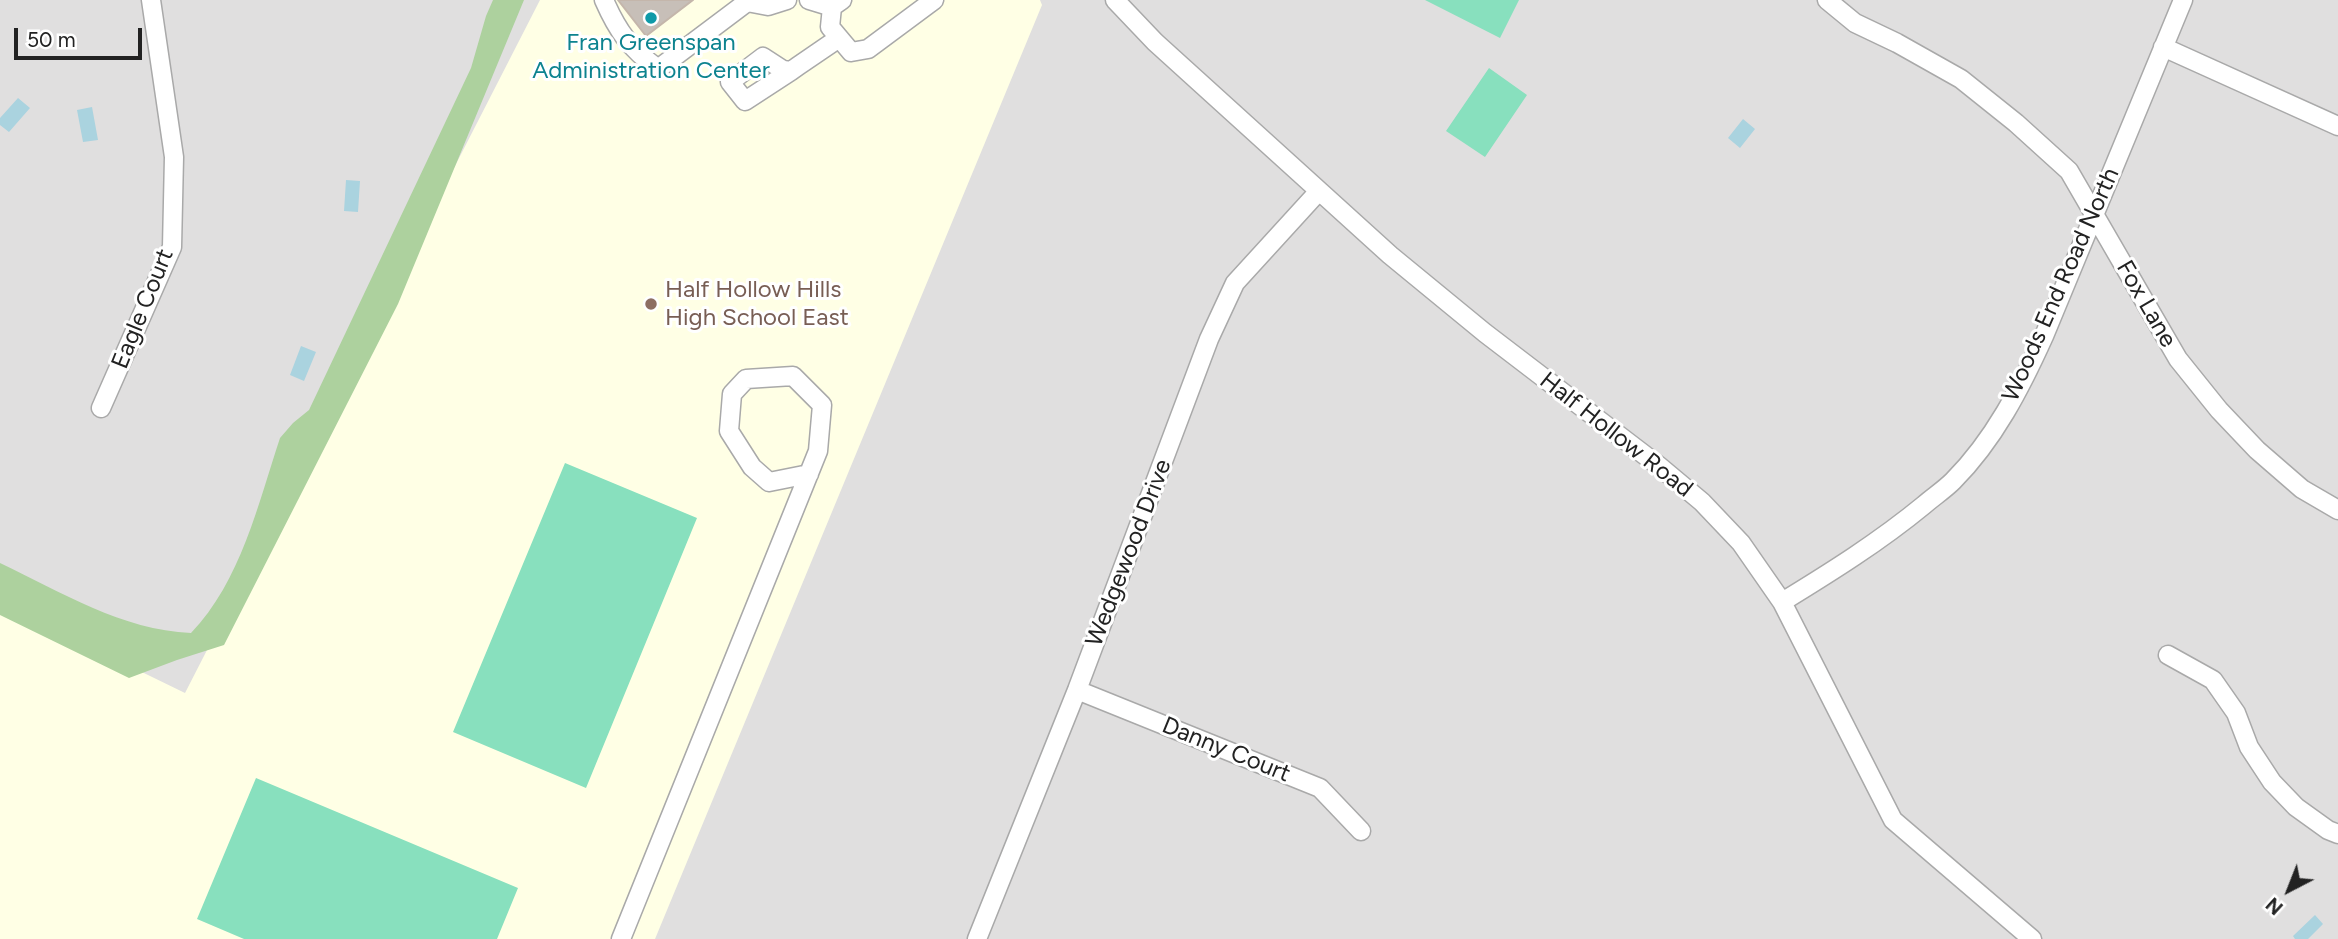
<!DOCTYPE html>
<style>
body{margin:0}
#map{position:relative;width:2338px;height:939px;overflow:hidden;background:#f2efe9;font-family:Figtree,sans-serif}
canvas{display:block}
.north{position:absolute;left:2254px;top:855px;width:70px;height:70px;-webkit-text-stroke:5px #fff;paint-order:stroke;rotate:222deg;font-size:19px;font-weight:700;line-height:28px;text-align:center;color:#222}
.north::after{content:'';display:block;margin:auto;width:24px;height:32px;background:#222;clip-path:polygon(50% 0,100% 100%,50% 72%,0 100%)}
.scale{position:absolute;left:14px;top:28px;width:128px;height:32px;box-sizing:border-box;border:4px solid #222;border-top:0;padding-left:9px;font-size:21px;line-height:24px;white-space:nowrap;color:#222;-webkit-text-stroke:5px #fff;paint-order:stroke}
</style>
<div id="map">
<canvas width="2338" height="939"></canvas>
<div class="north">N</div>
<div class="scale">50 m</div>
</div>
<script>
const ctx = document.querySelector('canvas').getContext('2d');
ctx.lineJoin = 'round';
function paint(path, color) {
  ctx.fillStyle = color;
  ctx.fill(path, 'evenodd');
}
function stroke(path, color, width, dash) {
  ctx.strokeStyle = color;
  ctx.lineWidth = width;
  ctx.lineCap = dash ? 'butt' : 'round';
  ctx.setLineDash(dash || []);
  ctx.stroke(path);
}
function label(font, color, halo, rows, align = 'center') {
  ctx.font = font + ' Figtree,sans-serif';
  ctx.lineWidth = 6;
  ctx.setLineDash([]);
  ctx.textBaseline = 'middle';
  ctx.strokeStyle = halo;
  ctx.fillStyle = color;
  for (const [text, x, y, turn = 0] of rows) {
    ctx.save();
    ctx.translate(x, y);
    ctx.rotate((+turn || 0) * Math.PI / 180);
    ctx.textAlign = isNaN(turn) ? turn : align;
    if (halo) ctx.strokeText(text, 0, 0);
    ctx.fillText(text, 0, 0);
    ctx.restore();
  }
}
paint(new Path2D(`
 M0 0H2338V939H0Z`), '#e0dfdf');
paint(new Path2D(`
 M540 0H1040L1042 5 655 939H0V603L185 693Z`), '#ffffe5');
paint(new Path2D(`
 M493 0H524L398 304 224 645 177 660 129 678 0 615V563C61 592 122 630 191 633 241 581 258 504 280 438L293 423 309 410 471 68 486 16Z`), '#add19e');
paint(new Path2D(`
 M1425 0H1519L1500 38Z
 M1489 68 1527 95 1485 157 1446 131Z
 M565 463 697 518 586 788 453 732Z
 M256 778 518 888 497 939H244L197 919Z`), '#88e0be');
paint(new Path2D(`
 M18 98 30 108 9 132 0 125V118Z
 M92 107 98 140 83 142 77 110Z
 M1743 119 1755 129 1740 148 1728 138Z
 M346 180 360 181 358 212 344 211Z
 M301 346 316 352 304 381 290 375Z
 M2315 915 2323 924 2308 939H2295L2293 936Z`), '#aad3df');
const building = new Path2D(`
 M618 0H693L646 36Z`);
paint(building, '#c7bfb8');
stroke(building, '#c4b6ab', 2);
const minor = new Path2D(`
 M604 0C618 32 630 48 658 69L747 2 768 6 787 0
 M809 0 832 7
 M842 0 832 7 830 27 851 52 868 49 934 0
 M1115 0 1155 42 1390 255 1485 333 1659 466 1702 502 1741 543 1782 602 1893 820 2032 939
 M1827 0 1855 23 1897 43 1961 79 2016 123 2069 171 2178 359 2219 410 2257 450 2302 489 2338 510
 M2163 47 2338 126
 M791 71 783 70 763 57 730 82 745 101 791 71 798 66 839 38
 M101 408 172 247 174 157 151 0
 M1782 602C1831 572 1879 542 1924 505 1933 497 1944 490 1953 481 1994 440 2021 387 2044 336L2183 0
 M2168 655 2213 680 2236 713 2249 747 2272 782 2296 807 2328 830 2338 834
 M1077 690 1320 788 1361 831
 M621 939 818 451 822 405 793 376 746 379 732 394 729 431 752 467 769 482 809 474
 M977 939 1077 690 1209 339 1235 283 1319 191`);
stroke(minor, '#a9a9a9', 21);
stroke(minor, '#fff', 18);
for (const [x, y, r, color] of [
 [651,18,7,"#0f9aa8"],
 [651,304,7,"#8d6e63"]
]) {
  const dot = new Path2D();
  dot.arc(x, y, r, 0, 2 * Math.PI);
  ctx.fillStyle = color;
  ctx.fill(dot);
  stroke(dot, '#fff', 2.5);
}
label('24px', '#0d838f', '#fff', [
 ["Fran Greenspan",651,43],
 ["Administration Center",651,71]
]);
label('24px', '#222', '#fff', [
 ["Woods End Road North",2061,285,-66],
 ["Fox Lane",2146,304,60],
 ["Eagle Court",143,309,-68],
 ["Half Hollow Road",1616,435,38],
 ["Wedgewood Drive",1129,553,-69],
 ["Danny Court",1226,750,22]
]);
label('24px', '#785e54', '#fff', [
 ["Half Hollow Hills",665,290],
 ["High School East",665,318]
], 'left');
</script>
